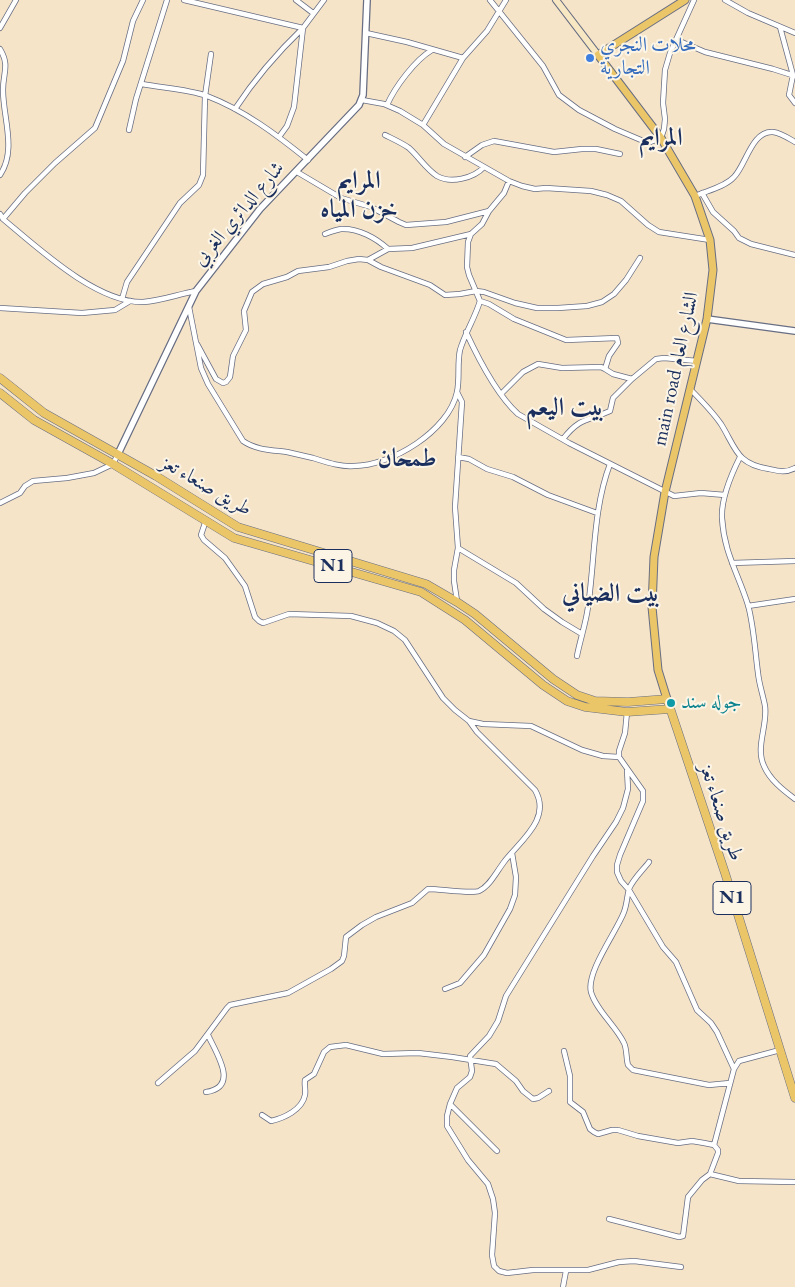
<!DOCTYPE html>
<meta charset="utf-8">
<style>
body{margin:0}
canvas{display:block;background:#f6e4c9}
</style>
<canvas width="795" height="1287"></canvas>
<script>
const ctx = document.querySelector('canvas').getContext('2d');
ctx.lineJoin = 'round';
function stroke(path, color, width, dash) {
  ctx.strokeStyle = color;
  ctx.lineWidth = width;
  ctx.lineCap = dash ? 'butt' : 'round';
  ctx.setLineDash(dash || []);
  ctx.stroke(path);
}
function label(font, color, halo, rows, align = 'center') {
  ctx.font = font + ' "EB Garamond",Amiri,serif';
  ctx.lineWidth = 4;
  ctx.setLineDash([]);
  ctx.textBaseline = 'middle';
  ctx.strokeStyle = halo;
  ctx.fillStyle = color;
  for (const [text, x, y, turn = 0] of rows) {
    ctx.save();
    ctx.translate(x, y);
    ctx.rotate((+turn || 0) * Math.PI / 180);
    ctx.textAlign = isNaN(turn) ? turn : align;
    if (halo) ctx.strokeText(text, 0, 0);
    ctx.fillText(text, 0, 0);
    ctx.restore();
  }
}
const minor = new Path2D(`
 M184 0 303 28
 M296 0 313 13
 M490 0 543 66 559 95 579 110 615 129 648 143 661 138 664 129 665 119 663 103 665 70 670 53 694 0
 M725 0 748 13 795 33
 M780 27 793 75 789 95 795 103
 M0 28 16 0
 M366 33 407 42 463 58
 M677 40 705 52 773 69 795 76
 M0 49C10 66 3 72 3 90 3 118 17 150 0 175
 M142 84C162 88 187 89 207 96 244 110 277 135 308 160
 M362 100 384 104 400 111 423 125 444 144 509 181 522 186 535 189 546 188 591 191 607 195 621 201 648 225 659 232 710 240
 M387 105C395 87 415 60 432 50
 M235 109C256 77 276 54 303 28
 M423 125 463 58 487 31 506 0
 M129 130 136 99 167 0
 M385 135C393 139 402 143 409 148 419 157 426 169 437 176 451 184 474 178 484 167
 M279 137 287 126 294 107 303 28 324 0
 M465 157 482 145 494 141 554 152 582 149H596L620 154
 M297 172 341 198 371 207 399 222 406 225 446 222 489 211 504 193 509 181
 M702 193 713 212 734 231 739 238 751 244 795 255
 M695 196C706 191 725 187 734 177 746 165 752 130 773 132 781 133 788 138 795 142
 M0 214 3 219C37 247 96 303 143 302 160 301 179 294 196 291
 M3 219 25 193 55 163 95 128 123 61 133 21 143 0
 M325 234C330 232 335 230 341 229 358 228 376 238 388 249
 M368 260 388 249 412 248 471 234
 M122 299 127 282 180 203 199 185 203 175 205 96 211 54
 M480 301 489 304 514 319 566 340 617 338 618 343 609 356 605 369 613 374 632 379
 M189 307 201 368 208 384 243 441C256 450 271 450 287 452 296 454 304 456 313 458 326 462 340 467 354 466 391 466 449 431 457 392 460 378 457 364 460 350 465 333 475 318 480 301L469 275 467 267 468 242 471 234 482 224 489 211
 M0 308 82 313 115 310 130 301
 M466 332C478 358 498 396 518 414L569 443 674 496 701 493 725 495
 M197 344 216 379 223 383 226 382 230 377 233 356 246 330 244 311 252 292 263 284 287 277 298 271 329 267 347 261 359 259 368 260 381 267 430 285 445 295 460 294 476 291 484 292 515 303 537 308H558L587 306 602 302 614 294 626 280 640 258
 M690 389C701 400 712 411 721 424 736 448 736 464 769 469 778 471 786 473 795 468
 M502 393 523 372 538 364 562 368 601 367 605 369
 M563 439C580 417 588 421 610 411L613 398 632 379 656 359 664 358 697 361
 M458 457 469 459 487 469 513 477 548 495 597 513
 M740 457C731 475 721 498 722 518 724 553 738 573 748 605 754 627 755 651 758 673 759 684 763 695 765 706 768 725 755 747 764 766 770 780 783 790 795 799
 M0 503 20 493 25 486 33 481 67 478 94 473 113 464 118 454
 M206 520 201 535 204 540 225 558 245 586 255 617 259 621 263 623 289 614 351 616 377 623 394 631 405 640 443 698 455 710 469 721 483 724 531 726 582 750 603 756 619 757
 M458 548 516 583 544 609 562 622 582 634
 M732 563 795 561
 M457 601 454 581V570L458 548 455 507 462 402 457 392
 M748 606 795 599
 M577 656C580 640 586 623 588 607 595 559 593 509 610 464
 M627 712 625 733 619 751V757L643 791V801L620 855 617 865V872L621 881 629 890 663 947 676 962 697 1010 711 1023 717 1032 734 1069
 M627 770 628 789 623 808 616 822 593 856 519 975 506 996 498 1021 489 1036 470 1056 472 1071 470 1077 457 1088 450 1104 447 1116V1126L468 1160 488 1184 493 1199 495 1213 492 1255 494 1266 499 1271 507 1273 533 1270H588L619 1262 634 1261 681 1267
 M649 862C643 870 633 879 629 889 627 896 627 904 624 912 617 931 586 972 591 992 596 1010 616 1026 624 1043 627 1049 626 1058 628 1065L633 1070 709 1085 730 1083
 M445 989 460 983 484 955 510 909 515 895 516 877 512 853
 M564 1051 570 1076V1102L583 1112 590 1129 594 1132 598 1134 612 1130H618L638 1136 678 1143 692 1141 704 1143 714 1145 718 1150V1153L710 1174 702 1180 688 1197 683 1236 679 1237 609 1219
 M158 1083 195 1051 227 1008 230 1005 288 993 331 969 342 961 344 956 346 937 362 925 376 917 412 903 428 889C440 889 471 894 479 891 490 886 497 871 504 862 520 841 552 819 535 790L477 732 469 721
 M206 1092C240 1087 216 1053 208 1035
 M450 1104 497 1151
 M262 1115 271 1121C284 1118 302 1110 305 1095 306 1090 304 1085 305 1080L314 1074 324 1052 330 1047 346 1045 383 1054 418 1053 452 1057 496 1064 516 1081 523 1091 533 1099 538 1098 549 1091
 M714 1145 734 1069 739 1061 780 1050
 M710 1174 739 1181 795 1182
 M563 1287 566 1271`);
const tertiary = new Path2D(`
 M707 319 795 331
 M118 454 196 291 260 209 359 105 363 95 367 0`);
const secondary = new Path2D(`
 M556 0 598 55`);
const primary = new Path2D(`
 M667 699 658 670 652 607 654 557 665 492 707 319 713 270 710 240 695 196 661 138 598 55 685 0`);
const trunk = new Path2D(`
 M0 378 44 413 156 476 238 527 426 584 457 602 475 614 553 679 577 695 595 701 628 702 667 699 725 873 795 1098
 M0 393 34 420 113 464 234 538 421 592 465 620 543 685 567 701 585 707 627 712 670 709`);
stroke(minor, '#686e83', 6);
stroke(tertiary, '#686e83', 8);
stroke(secondary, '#686e83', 8);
stroke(primary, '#686e83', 9);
stroke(trunk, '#686e83', 9);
stroke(minor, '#fff', 4.5);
stroke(tertiary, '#fff', 5.5);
stroke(secondary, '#f7e8c3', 6);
stroke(primary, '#ebc669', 7);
stroke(trunk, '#ebc669', 8);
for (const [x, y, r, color] of [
 [590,58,5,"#3f7fe0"],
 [671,703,5,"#0f9aa8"]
]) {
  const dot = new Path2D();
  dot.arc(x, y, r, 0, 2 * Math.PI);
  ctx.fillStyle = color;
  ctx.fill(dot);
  stroke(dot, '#fcf5e5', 2);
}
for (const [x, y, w] of [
 [333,566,38],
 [732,898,38]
]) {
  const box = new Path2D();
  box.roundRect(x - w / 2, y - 16.5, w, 33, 4);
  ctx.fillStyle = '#fcf5e5';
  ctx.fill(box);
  stroke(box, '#1b2f5e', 1);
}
label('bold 19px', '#1b2f5e', null, [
 ["N1",333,566],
 ["N1",732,898]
]);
label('20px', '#366cbe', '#fcf5e5', [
 ["محلات النجري",600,46],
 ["التجارية",600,69]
], 'left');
label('20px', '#1b2f5e', '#fcf5e5', [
 ["شارع الدائري الغربي",239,214,-50],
 ["main road الشارع العام",676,369,-78],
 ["طريق صنعاء تعز",206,486,30],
 ["طريق صنعاء تعز",721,812,72]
]);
label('20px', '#0d838f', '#fcf5e5', [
 ["جوله سند",681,703]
], 'left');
label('bold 25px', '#1b2f5e', '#fcf5e5', [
 ["المرايم",661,138],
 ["المرايم",359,181],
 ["خزن المياه",359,210],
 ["بيت اليعم",565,408],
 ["طمحان",407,459],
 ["بيت الضياني",611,594]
]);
</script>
